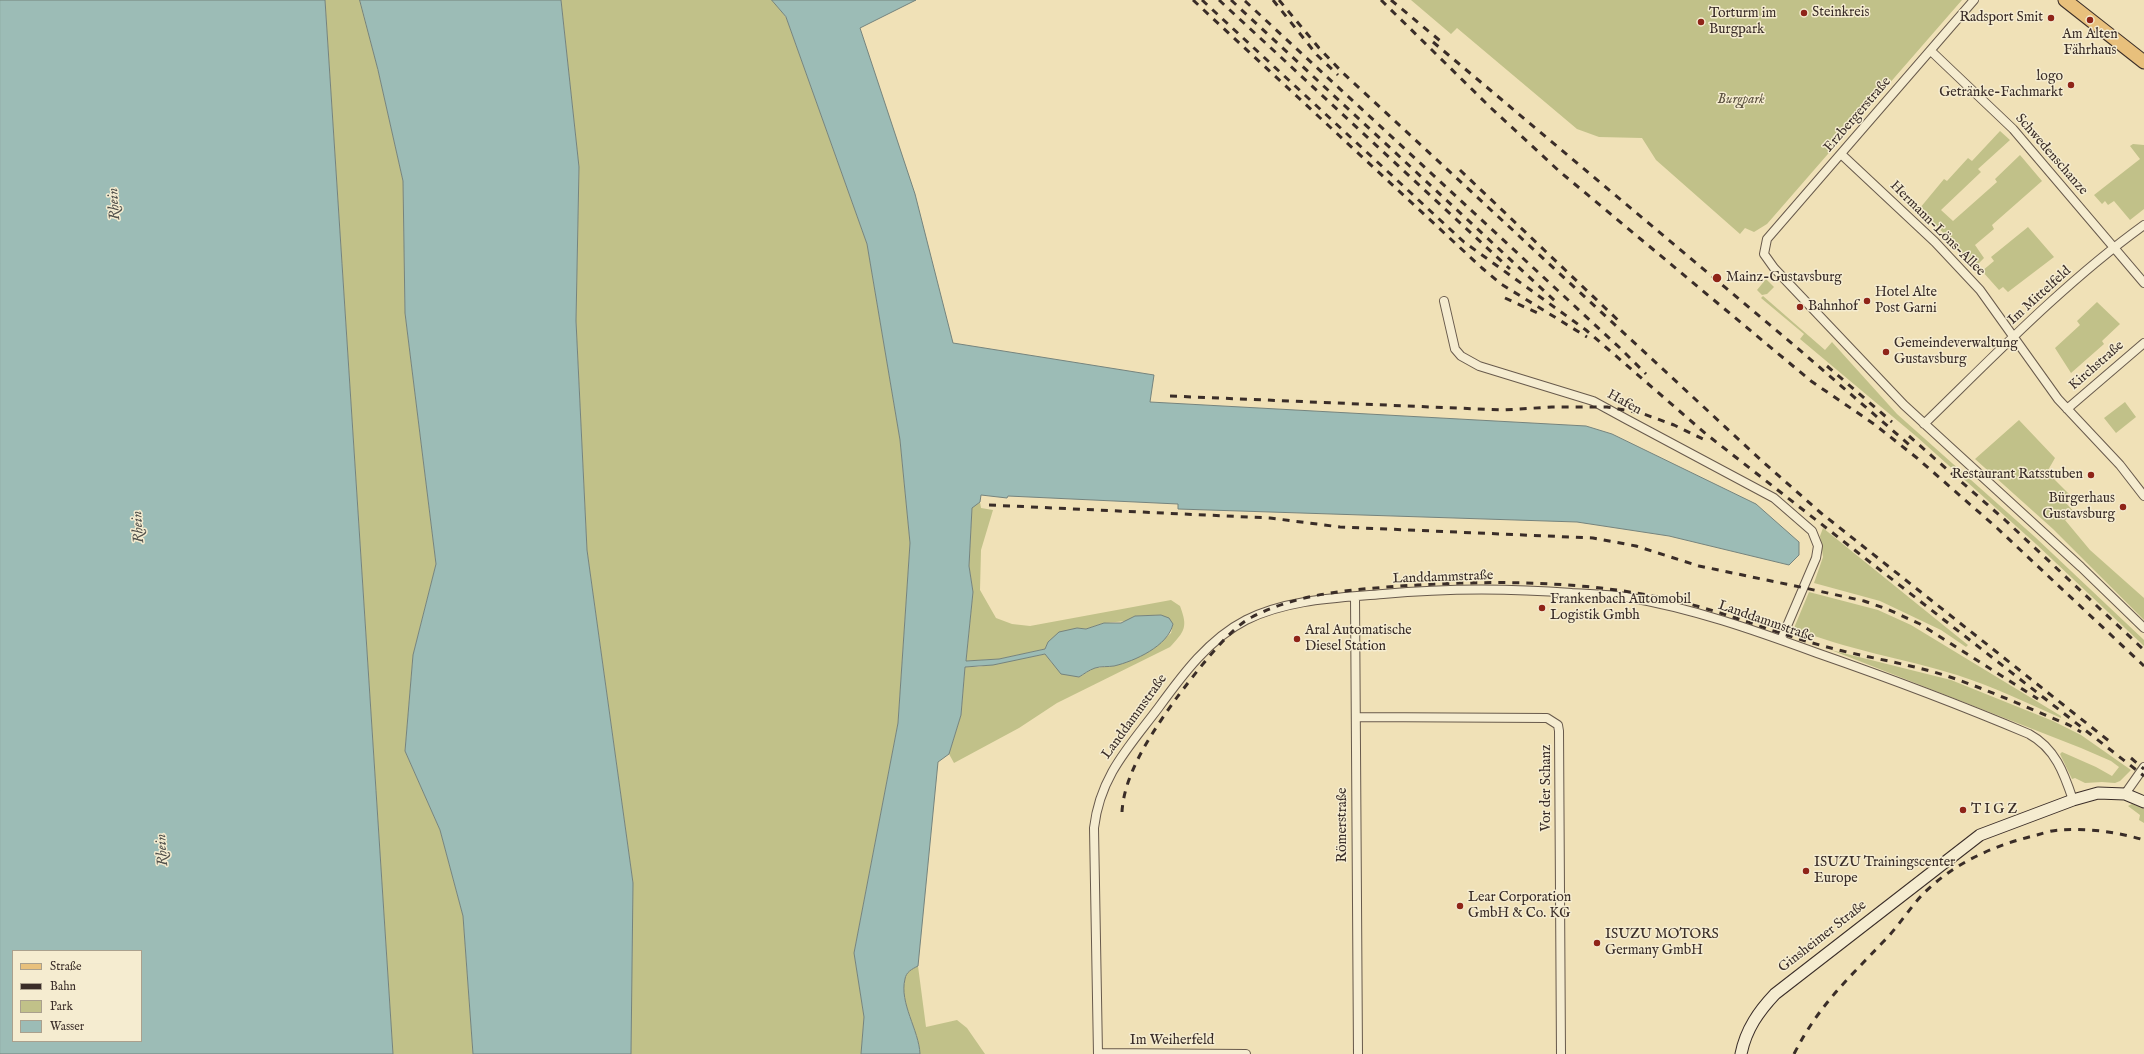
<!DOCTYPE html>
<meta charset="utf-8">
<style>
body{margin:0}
#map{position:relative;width:2144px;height:1054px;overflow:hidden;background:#f0e1b7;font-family:"IM FELL English",serif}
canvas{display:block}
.legend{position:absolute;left:12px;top:950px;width:130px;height:92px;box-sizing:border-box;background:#f5ecd0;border:1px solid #aaa08d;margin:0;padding:5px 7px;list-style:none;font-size:12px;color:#3a2d28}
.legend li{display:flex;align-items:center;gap:8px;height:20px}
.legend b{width:20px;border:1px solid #aaa08d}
</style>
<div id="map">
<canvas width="2144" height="1054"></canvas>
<ul class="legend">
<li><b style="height:5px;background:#e8c07c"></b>Straße</li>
<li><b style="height:5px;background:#3a2d28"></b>Bahn</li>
<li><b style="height:11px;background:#c1c189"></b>Park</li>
<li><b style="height:11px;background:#9cbcb6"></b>Wasser</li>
</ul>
</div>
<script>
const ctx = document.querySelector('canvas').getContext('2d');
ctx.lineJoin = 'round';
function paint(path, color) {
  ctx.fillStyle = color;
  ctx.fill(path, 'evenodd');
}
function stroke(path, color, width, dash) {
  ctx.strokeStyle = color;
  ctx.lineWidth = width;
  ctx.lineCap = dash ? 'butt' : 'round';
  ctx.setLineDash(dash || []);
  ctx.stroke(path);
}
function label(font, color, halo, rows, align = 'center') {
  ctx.font = font + ' "IM FELL English",serif';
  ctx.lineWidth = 3;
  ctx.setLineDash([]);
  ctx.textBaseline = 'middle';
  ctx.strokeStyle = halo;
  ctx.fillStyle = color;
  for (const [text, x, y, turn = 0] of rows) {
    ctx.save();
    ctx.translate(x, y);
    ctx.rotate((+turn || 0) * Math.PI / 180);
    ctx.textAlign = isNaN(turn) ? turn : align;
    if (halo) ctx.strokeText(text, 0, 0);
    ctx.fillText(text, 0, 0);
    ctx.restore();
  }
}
paint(new Path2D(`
 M325 0H360L378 70 403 181 405 313 436 564 413 655 405 751 440 830 463 916 473 1054H393Z
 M561 0H772L786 17 867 244 900 440 910 543 898 723 854 953 864 1017 861 1054H631L633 883 587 550 576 321 579 167Z
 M1411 0H1962L1767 224 1754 232 1745 228 1740 234 1656 160 1642 138 1599 137 1577 129 1457 28 1451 34Z
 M2000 131 2010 140 1978 169 1981 172 1941 210 1953 221 1997 182 1995 179 2020 155 2042 181 1992 225 1994 229 1975 245 1984 258 1975 267 1920 208 1944 179 1947 181 1968 158 1972 161Z
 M2133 144 2144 145V209L2130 220 2114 201 2108 205 2105 201 2102 204 2094 195 2140 159 2130 146Z
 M2028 227 2054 257 2008 292 2003 287 1999 290 1982 271 1994 261 1991 257Z
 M1766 279 1774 287 1767 294 1762 295 1757 290Z
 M1763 296 1825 350 1832 342 1897 414 2035 537 2144 640V646L2036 544 1917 437 1800 339 1804 334 1761 298Z
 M2097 302 2120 324 2102 341 2104 344 2071 373 2055 348 2080 325 2077 321Z
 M2125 402 2136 417 2116 433 2104 418Z
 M2019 420 2055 458 2047 472 2071 496 2065 502 2076 514 2065 520 2090 550 2144 598V620L2053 529 1975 459Z
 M980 502 981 508 993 510 981 550 980 590 996 618 1012 624 1030 626 1171 600 1180 606C1188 627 1185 631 1170 647L1057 703 1019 728 954 763 949 754 961 715 965 667H978L1046 654 1052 663 1079 677 1094 668 1114 666 1155 647 1171 633 1173 624 1161 615 1135 616 1127 621 1104 623 1086 629 1077 628 1048 642 1045 649 999 659 966 661 973 592 969 566 972 507Z
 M1823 528 1968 645 1966 647 1941 630 1880 601 1814 583 1823 557 1820 536Z
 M1809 592 1878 610 1911 625 2061 716V718C2027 703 1992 686 1957 675 1903 658 1846 650 1794 628Z
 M1831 650 1951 680 2053 721 2081 735 2131 770 2120 781 2115 783 2102 782 2085 783 2075 778 2072 779 2060 754 2062 752 2096 767 2112 776 2119 767 2111 761 2081 748Z
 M2132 804 2144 809V823L2139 820 2140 815 2128 806Z
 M918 966 926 1027 957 1020 967 1028 985 1054H920C919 1030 899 1003 905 979 906 972 912 969 918 966Z`), '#c1c189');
const water = new Path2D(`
 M0 0H325L393 1054H0ZM13 951H141V1041H13Z
 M360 0H561L579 167 576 321 587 550 633 883 631 1054H473L463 916 440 830 405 751 413 655 436 564 405 313 403 181 378 70Z
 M772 0H916L860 28 915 194 953 343 1154 375 1150 402 1586 426 1612 434 1756 504 1799 542V555L1789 565 1669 536 1577 522 1178 509V504L1008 496 1007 498 981 495 980 502 972 508 969 566 973 592 966 661 999 659 1045 649 1048 642 1059 632 1077 628 1086 629 1104 623H1121L1135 616 1161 615 1169 618 1173 624C1168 646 1135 661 1114 666 1108 667 1101 666 1095 668 1089 670 1084 674 1079 677L1061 674 1045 654 993 665 965 667 961 715 949 754 938 762 918 966C912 969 906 972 905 979 899 1003 919 1030 920 1054H861L864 1017 854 953 898 723 910 543 900 440 867 244 786 17Z`);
paint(water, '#9cbcb6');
stroke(water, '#75837d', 1);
const minor = new Path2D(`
 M1974 0 1767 239 1764 254 1774 268 1904 405 2081 567 2144 628
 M1931 51 2013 129 2144 283
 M1841 154 1935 242 1980 290 2058 399 2120 465 2144 496
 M1444 301 1455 349 1461 356 1479 366 1593 401 1626 419 1774 498 1812 531 1818 546 1816 558 1781 640
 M2067 409 2144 343
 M1924 424C1994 356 2065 282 2144 225
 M1355 597 1358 1054
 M1356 717 1547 718 1558 725 1559 731 1561 1054
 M2125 794 2144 767
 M1098 1053 1246 1054
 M1098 1054 1094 828C1100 776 1129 747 1159 707 1183 674 1209 639 1246 620 1288 599 1338 598 1383 594 1446 588 1508 588 1572 593 1590 594 1608 594 1626 597 1692 608 1754 630 1817 653 1889 678 1958 704 2029 734 2055 748 2064 773 2073 800`);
const secondary = new Path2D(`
 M1741 1054C1746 1029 1759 1011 1775 994L1980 835 2073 800 2098 793 2125 794 2144 802`);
const primary = new Path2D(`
 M2065 0 2144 62`);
stroke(minor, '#685a4c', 10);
stroke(secondary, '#3a2d28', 13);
stroke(primary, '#3a2d28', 15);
stroke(minor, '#f5ecd0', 8);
stroke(secondary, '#f5ecd0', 11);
stroke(primary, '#e8c07c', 13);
stroke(new Path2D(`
 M1193 0 1482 268 1501 284 1587 337
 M1202 0 1464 242 1586 330 1706 434 2144 776
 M1219 0 1510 269
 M1231 0 1555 301
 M1273 0 1317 55 1338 75
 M1279 0 1319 48 1342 72 1762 461 1821 513 2109 741
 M1381 0 1491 108 1559 171 1811 381 1874 424 1917 458 1997 528 2144 666
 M1391 0 1444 44
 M1245 1 1620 348 1646 374
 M1433 42 1795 346 1913 448
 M1460 170 1621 323
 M1505 298 1542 315
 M1827 366 1892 422
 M1170 396 1503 410 1552 407H1607L1641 413 1674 425 1709 442
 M1909 436 2005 520 2144 650
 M989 505 1270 518 1340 527 1593 538 1636 546 1699 566 1805 588 1864 601 1887 609 1920 624 2038 699
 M2131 758 2144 769
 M1122 812C1124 772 1155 728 1178 696 1194 675 1229 628 1252 617 1299 593 1349 590 1400 586 1494 580 1589 580 1681 602 1731 614 1777 634 1827 647 1868 658 1912 664 1953 678 1993 692 2031 709 2069 725L2081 732
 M1794 1054C1819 1005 1847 980 1884 941 1899 926 1910 907 1925 892 1956 862 1995 845 2037 835 2044 833 2053 830 2060 830 2088 828 2118 832 2144 840`), '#3a2d28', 3, [7, 7]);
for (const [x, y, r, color] of [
 [1804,13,4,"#8f2418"],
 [2051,18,4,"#8f2418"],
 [2090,20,4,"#8f2418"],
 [1701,22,4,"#8f2418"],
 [2071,85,4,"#8f2418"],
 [1717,278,5,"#8f2418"],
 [1867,301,4,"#8f2418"],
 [1800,307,4,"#8f2418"],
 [1886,352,4,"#8f2418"],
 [2091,475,4,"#8f2418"],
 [2123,507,4,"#8f2418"],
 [1542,608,4,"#8f2418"],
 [1297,639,4,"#8f2418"],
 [1963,810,4,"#8f2418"],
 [1806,871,4,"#8f2418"],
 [1460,906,4,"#8f2418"],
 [1597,943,4,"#8f2418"]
]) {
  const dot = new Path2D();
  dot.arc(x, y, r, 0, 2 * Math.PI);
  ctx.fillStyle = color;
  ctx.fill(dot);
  stroke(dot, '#f5ecd0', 1.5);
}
label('14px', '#3a2d28', '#f5ecd0', [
 ["Steinkreis",1812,13],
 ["Torturm im",1709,14],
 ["Burgpark",1709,30],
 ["Radsport Smit",2043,18,"right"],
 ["Am Alten",2090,35,"center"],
 ["Fährhaus",2090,51,"center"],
 ["logo",2063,77,"right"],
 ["Getränke-Fachmarkt",2063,93,"right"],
 ["Mainz-Gustavsburg",1726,278],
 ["Hotel Alte",1875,293],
 ["Post Garni",1875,309],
 ["Bahnhof",1808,307],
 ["Gemeindeverwaltung",1894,344],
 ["Gustavsburg",1894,360],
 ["Restaurant Ratsstuben",2083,475,"right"],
 ["Bürgerhaus",2115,499,"right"],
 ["Gustavsburg",2115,515,"right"],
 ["Frankenbach Automobil",1550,600],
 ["Logistik Gmbh",1550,616],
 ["Aral Automatische",1305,631],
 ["Diesel Station",1305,647],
 ["T I G Z",1971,810],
 ["ISUZU Trainingscenter",1814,863],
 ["Europe",1814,879],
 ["Lear Corporation",1468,898],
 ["GmbH & Co. KG",1468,914],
 ["ISUZU MOTORS",1605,935],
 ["Germany GmbH",1605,951]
], 'left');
label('italic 14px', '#5c5240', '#f5ecd0', [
 ["Burgpark",1741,100]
]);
label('14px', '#3a2d28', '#f5ecd0', [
 ["Erzbergerstraße",1858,115,-49],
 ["Schwedenschanze",2051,155,49],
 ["Hermann-Löns-Allee",1937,229,45],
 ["Im Mittelfeld",2040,296,-42],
 ["Kirchstraße",2097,366,-41],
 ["Hafen",1624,403,29],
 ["Landdammstraße",1443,578,-2],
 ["Landdammstraße",1766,622,19],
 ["Landdammstraße",1135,717,-54],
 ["Vor der Schanz",1547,788,-90],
 ["Römerstraße",1343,825,-90],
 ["Ginsheimer Straße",1823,937,-38],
 ["Im Weiherfeld",1172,1041]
]);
label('italic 15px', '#52514c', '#f5ecd0', [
 ["Rhein",115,204,-94],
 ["Rhein",139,527,-94],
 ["Rhein",163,850,-94]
]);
</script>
